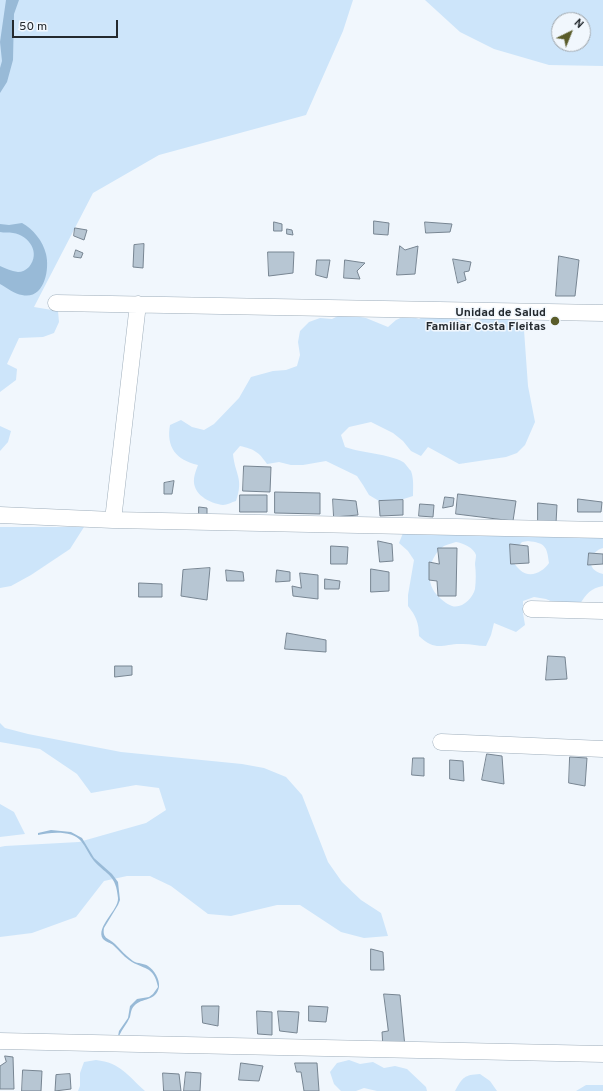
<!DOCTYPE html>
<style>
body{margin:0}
#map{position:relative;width:603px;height:1091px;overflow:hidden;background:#f1f7fd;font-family:Overpass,sans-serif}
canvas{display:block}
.north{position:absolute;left:551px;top:12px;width:40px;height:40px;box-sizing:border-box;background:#f1f7fd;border:1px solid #9fa5aa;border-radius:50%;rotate:43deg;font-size:11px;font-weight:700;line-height:16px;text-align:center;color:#23292e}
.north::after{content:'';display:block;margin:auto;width:14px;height:18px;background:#5a5c2a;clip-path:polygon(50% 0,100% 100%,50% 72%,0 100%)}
.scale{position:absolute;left:12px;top:20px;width:106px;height:18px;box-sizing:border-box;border:2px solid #23292e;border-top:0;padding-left:5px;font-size:12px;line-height:14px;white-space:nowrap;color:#23292e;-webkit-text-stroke:3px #f1f7fd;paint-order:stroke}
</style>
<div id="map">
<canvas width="603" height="1091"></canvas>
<div class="north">N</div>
<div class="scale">50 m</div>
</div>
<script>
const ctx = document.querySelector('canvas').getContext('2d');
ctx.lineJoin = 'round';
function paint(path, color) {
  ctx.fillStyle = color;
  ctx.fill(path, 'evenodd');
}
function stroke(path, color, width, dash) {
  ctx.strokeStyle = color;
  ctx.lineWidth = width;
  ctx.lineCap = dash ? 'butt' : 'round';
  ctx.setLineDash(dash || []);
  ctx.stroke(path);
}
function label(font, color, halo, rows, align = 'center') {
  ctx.font = font + ' Overpass,sans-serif';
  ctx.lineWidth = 3;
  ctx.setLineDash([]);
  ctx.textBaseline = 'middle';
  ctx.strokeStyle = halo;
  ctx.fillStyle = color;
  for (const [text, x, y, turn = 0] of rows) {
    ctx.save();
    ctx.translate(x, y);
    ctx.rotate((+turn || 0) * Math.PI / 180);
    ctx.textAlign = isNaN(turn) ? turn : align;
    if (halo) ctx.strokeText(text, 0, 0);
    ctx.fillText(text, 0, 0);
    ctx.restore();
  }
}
paint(new Path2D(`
 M0 0H353L343 31 306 115 159 155 93 193 34 307 58 311 59 322 54 333 43 337 19 338 7 364 17 369 16 380 0 392Z
 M425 0H603V66L549 65 494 49 460 32ZM559 20H583V44H559Z
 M439 310 461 321 473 323 494 314H506L516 320 524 330 528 386 535 422 525 445 517 453 506 457 459 464 428 447 421 456 411 451 403 441 393 433 371 422 349 427 341 435 345 447C361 453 390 454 403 462 405 463 409 469 411 471 414 479 413 488 413 496L391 503 379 501 369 495 363 485 357 476 326 461 303 465H291L279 462 267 464C259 452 254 449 240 446L233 454C235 475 244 478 236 501 232 502 227 505 223 505 213 504 198 497 195 487 192 479 196 471 198 465 176 460 166 447 170 425L181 420 192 427 204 430 214 424 239 398 251 377 273 371 286 370 297 366 300 355 298 342 300 331 309 322 320 318 332 319 342 314 366 318 388 327 396 320 407 315 419 319 428 313Z
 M0 426 11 431 8 442 0 451Z
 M0 527H84L70 549 31 575 11 586 0 588Z
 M603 529V548C590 551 584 570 603 574V586C591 588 586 594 580 604H557L546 599 534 597 523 601V613L525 625 516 632 494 623 491 635 486 646C478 646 471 644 463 644 443 643 437 653 419 636 419 623 416 616 408 606V595L414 560 408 551 399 543 403 533ZM528 541C545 543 547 546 549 563 543 572 530 579 520 570 518 568 516 566 514 563 513 559 514 555 514 551L522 542ZM456 542C463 543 474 548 476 555 476 558 475 562 475 564 476 572 476 581 475 589 473 598 462 609 452 606 446 604 441 599 437 595 424 581 429 556 444 546 448 544 453 543 456 542Z
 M0 723 5 728 28 734 121 752 242 764 264 768 286 777 302 795 328 862 342 882 361 900 381 913 388 936 364 938 341 932 300 905H277L231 916 208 914 171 886 150 876H127L104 881 76 917 32 933 0 937V847L5 846 79 842 146 823 166 810 159 788 136 785 91 793 77 774 40 749 0 742Z
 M0 804 14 812 25 834 0 837Z
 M96 1060C121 1063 127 1075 145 1091H78L80 1086V1073L84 1062Z
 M349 1060 360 1064 373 1062 384 1068 395 1066 407 1069 426 1087 427 1091H377L364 1088 356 1091H341L334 1084 330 1072 337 1063Z
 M480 1074 490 1081 497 1091H455C463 1077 464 1075 480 1074Z
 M586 1085H603V1091H576Z`), '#cde5fa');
paint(new Path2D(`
 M6 0H19L14 14 13 60 7 82 0 93V106V68L2 61 0 42Z
 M22 223C33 229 43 241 46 254 50 270 44 300 22 295 15 294 7 288 0 284V266C5 268 11 271 18 272 22 272 26 270 29 267 41 253 29 235 13 233 9 232 4 233 0 232V224L9 225Z
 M51 830 71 832 82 838 94 858 112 874 118 882 120 900 118 905 104 928C102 939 109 938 115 944 121 950 126 956 133 961 138 964 144 963 148 966 154 970 160 979 159 987 156 1002 142 997 134 1006 131 1009 131 1013 130 1017 127 1024 122 1029 119 1036H118L119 1031 128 1018 130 1006 137 999 149 997 153 994 158 987C154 965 143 970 129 960 123 956 119 950 113 945 111 943 106 942 103 939 95 927 119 910 118 898 116 875 108 876 94 861 89 855 86 847 81 841 73 830 50 832 38 835V833Z`), '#98bad7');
const building = new Path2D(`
 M374 221 389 223 388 235 374 234Z
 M274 222 282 224V231H274Z
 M425 222 452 224 450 232 426 233Z
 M75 228 87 230 84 240 74 236Z
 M287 229 292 230 293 235 287 234Z
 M144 244 143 268 133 267 134 245Z
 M400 246 405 250 418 246 415 274 397 275Z
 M76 250 83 253 81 258 74 257Z
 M268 252H294L293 273 269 276Z
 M559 256 579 260 575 296H556Z
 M453 259 471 262 469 271 464 272 466 280 458 283Z
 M317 260H330L327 278 316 275Z
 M345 260 365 263 357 271 360 279 344 278Z
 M244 466 271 467 270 492 243 491Z
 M174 481 172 494H164V483Z
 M275 492 320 493V514L275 513Z
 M458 494 516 501 513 521 456 514Z
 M240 495H267V512H240Z
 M445 497 454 498 453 506 443 508Z
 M333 499 356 501 358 515 334 517Z
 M578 499 602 502 601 512H578Z
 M403 500V515L380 516 379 501Z
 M538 503 557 505 556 523 538 522Z
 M420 504 434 505 433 517 419 516Z
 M199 507 207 508V515L199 516Z
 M378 541 392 544 393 561 380 562Z
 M510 544 528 546 529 563 511 564Z
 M331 546 348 547 347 564H331Z
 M438 548H457L456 596H438L437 581 429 580V562L439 564Z
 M589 553 603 554V564L588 565Z
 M210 568 207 600 181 596 183 570Z
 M371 569 389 572V591L371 592Z
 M226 570 243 572 244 581H227Z
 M277 570 290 572V581L276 582Z
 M300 573 318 575V599L293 596 292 586 301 588Z
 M325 579 340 581 339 589H325Z
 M139 583 162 584V597H139Z
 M287 633 326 640V652L285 649Z
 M548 656 565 657 567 679 546 680Z
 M115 666H132V675L115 677Z
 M487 754 502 756 504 784 482 780Z
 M570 757 587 758 585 786 569 783Z
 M413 758H424V776L412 775Z
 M450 760 463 761 464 781 450 779Z
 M371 949 383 952 384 970H371Z
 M384 994 400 995 405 1047 383 1048 382 1032 388 1031Z
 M202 1006H219L218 1026 203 1023Z
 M309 1006 328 1007 326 1022 309 1021Z
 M257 1011 272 1012V1035L258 1034Z
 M278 1011 299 1012 297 1033 280 1031Z
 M5 1056 13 1057 14 1089H0V1066L6 1062Z
 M241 1063 263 1066 259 1081 239 1080Z
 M295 1063H317L319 1091H304L301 1072H297Z
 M23 1070 42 1071 41 1091H22Z
 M186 1072 201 1073 200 1091H184Z
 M163 1073 179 1074 181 1091H164Z
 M70 1074 71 1089 55 1091 56 1075Z`);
paint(building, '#b7c6d3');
stroke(building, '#778592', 1);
const minor = new Path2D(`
 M56 303 603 313
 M0 515 113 520 603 530
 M113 520 138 304
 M531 609 603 611
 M441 742 603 749
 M0 1041 603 1054`);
stroke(minor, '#9faebb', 17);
stroke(minor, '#fff', 16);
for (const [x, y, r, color] of [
 [555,321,5,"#5a5c2a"]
]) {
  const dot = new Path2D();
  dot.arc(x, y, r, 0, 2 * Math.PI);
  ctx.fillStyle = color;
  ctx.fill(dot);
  stroke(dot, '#f1f7fd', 1.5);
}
label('bold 12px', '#23292e', '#f1f7fd', [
 ["Unidad de Salud",546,314],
 ["Familiar Costa Fleitas",546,328]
], 'right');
</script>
